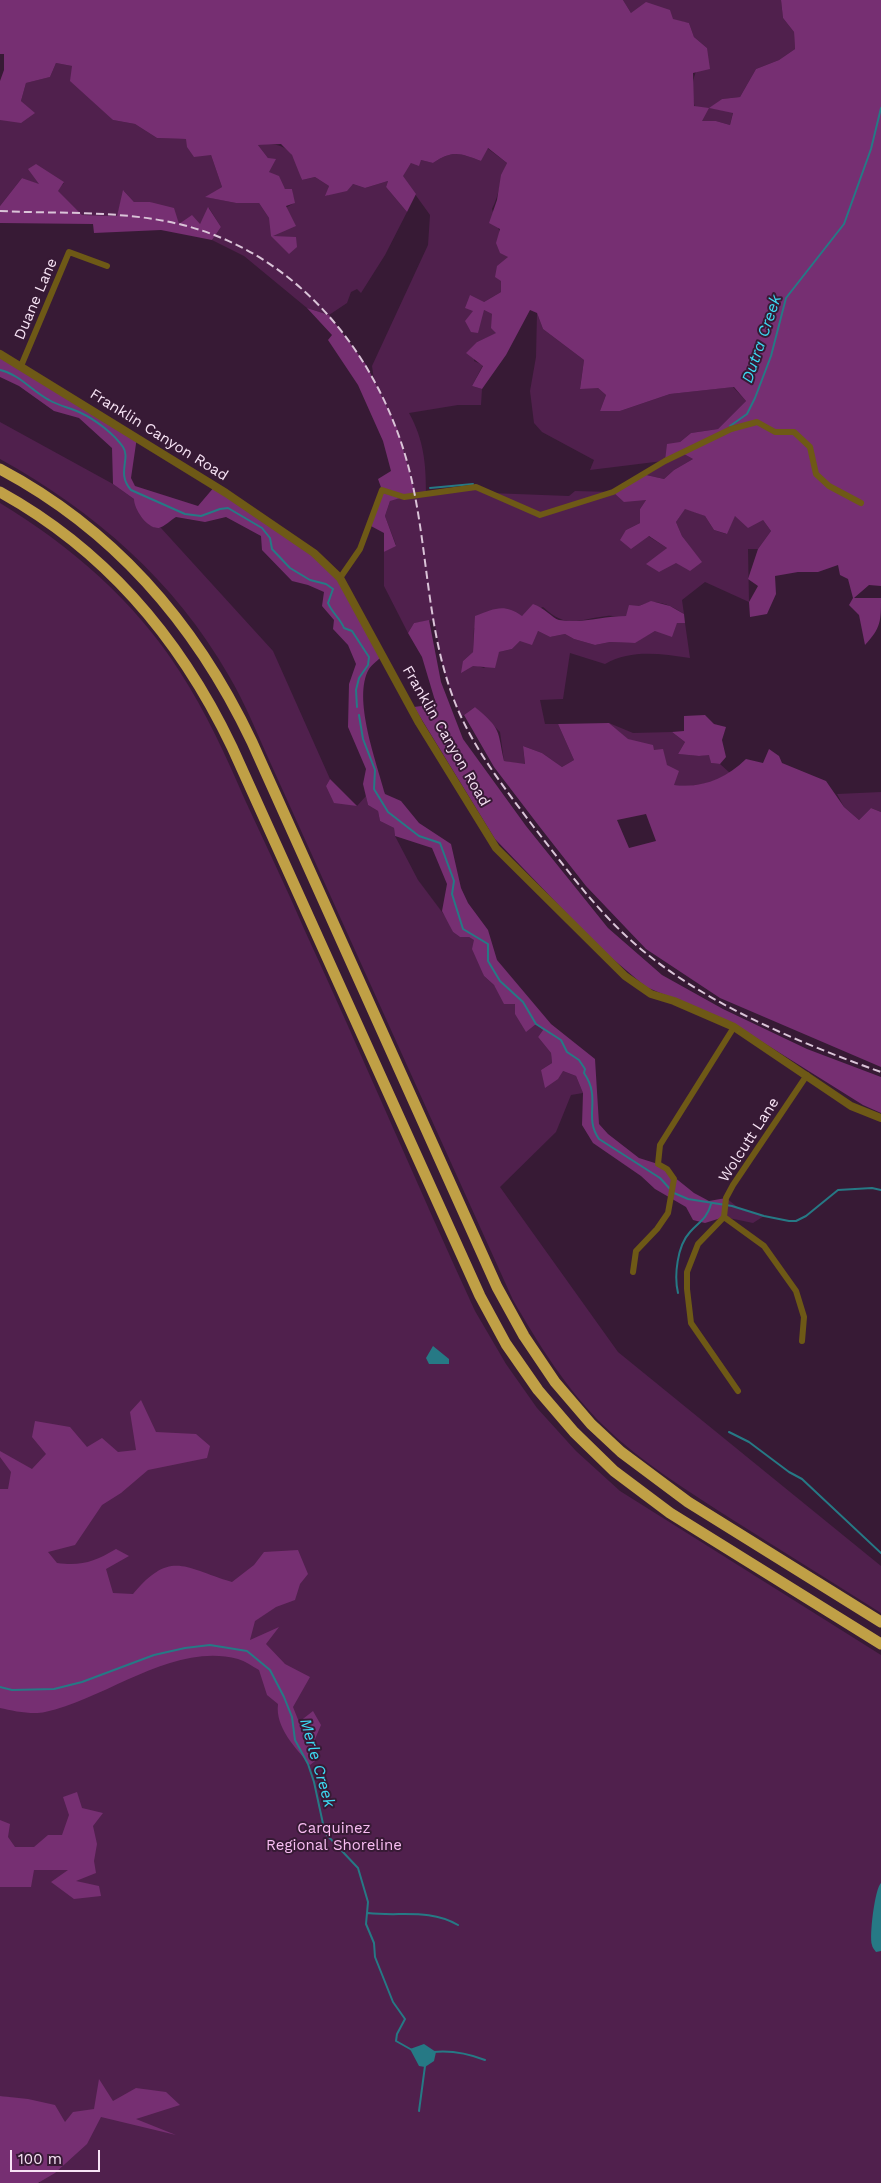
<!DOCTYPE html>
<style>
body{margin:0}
#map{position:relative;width:881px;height:2183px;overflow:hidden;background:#371a35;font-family:"Work Sans",sans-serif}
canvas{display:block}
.scale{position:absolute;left:10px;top:2150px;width:90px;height:22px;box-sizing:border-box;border:2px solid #f7e3f5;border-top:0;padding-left:6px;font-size:15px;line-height:18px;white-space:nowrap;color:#f7e3f5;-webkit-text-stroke:4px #371a35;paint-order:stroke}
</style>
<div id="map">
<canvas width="881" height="2183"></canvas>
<div class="scale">100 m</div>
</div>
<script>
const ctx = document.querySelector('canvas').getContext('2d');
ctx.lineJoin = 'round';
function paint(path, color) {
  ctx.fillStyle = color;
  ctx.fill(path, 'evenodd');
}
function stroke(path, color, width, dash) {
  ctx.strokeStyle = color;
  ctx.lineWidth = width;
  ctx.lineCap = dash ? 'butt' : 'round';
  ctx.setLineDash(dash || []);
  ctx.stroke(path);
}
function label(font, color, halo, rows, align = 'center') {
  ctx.font = font + ' "Work Sans",sans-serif';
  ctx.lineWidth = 4;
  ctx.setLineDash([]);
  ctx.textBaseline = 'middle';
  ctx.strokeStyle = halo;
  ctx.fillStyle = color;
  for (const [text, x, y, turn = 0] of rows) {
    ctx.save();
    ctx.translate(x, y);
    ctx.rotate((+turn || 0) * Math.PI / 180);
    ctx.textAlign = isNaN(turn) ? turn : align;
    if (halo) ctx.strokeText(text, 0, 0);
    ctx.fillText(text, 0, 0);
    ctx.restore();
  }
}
paint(new Path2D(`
 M623 0H781L783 18 794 32 795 49 779 60 756 69 740 97 722 99 710 108 733 112 730 125 716 121H701C686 92 692 76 707 48L694 37 689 23 631 13Z
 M56 63 72 66 113 120 135 124 157 138 187 139 211 155 222 187 206 197 236 203H259L269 218 294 203 292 189H285L269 172 268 158 258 145C287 141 295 152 302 180L315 177 329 186 326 196 353 184 365 188 388 181 386 187 407 212 385 255 361 293 357 289 351 292 347 303 329 315 307 308 244 256 212 240 221 227 209 208 200 224H179L150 202H134L124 191 117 216 82 215 57 191 64 183 40 185 22 178 0 206V120L34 113 21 101 26 83 50 77Z
 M487 148 507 163C500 178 500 194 492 209L508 257 501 292 484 302V310L492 314V328L497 333 477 342 474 361 483 365 472 386 482 389 481 405H458L409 413C424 440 426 464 426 494L476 487 490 493 569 496 575 491 613 492 646 500 640 509V523L626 530 648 536 667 548 660 554 676 563 701 562 682 536 676 522 685 508 705 516 714 530 726 534 735 515 763 520 771 531 758 549H748L749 602 705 582 682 600 684 614C670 605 654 597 638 607 634 609 630 615 626 616 621 618 613 615 607 616 578 619 568 630 543 607L522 616 474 628 473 652 463 661 484 668 499 652 512 649 520 641 538 631 550 637 565 634 574 639 595 645 610 642 634 643 655 631 677 623H685L690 658C660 654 632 649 605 664L570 653 563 699 540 700 545 724H558L574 760 562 767 542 753 523 746 525 765 504 761 500 732 475 707 461 717 444 672 434 620 414 623 408 633 384 586V552L396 545 385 516 390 501 398 430 374 380 372 366 428 245 430 215 402 176 411 163 421 160 433 163C453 150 459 153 481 161Z
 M537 313 543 329 584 360 580 388H598L606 395 600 411H620L670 394 733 387 746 401 718 429 691 433 680 442 682 453 693 459 674 470 664 479 642 474 663 461 590 470 594 460 542 432 534 423 530 391 536 357Z
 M0 422 113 484 134 499 155 528H161L273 651 330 779 326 786 357 806 366 796 368 805 378 811 380 821 394 828 395 836 418 880 448 920 453 932 460 937H469L475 940 484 976 543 1030 538 1037 551 1053 552 1063 541 1070 563 1071 576 1076 583 1093 571 1095 556 1132 500 1187 618 1352 881 1566V1613C832 1582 782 1551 733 1520 688 1491 642 1463 604 1426 567 1390 539 1345 513 1300L270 762C257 733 245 703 229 676 174 580 95 512 0 459Z
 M0 503C71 546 135 601 180 672 206 712 226 756 245 800 265 843 286 887 305 931 363 1057 417 1185 475 1311L506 1364 537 1408 576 1451 620 1491 881 1655V2183H40L12 2098 0 2096Z
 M609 723 633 733 672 732 685 742 678 754 699 756 710 754 711 763 720 764 730 773C713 784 694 787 674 785L667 765 654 750 627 739Z
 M881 792V812L871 808 859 820 844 807 837 794Z
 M726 1198 740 1209 764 1216 753 1223 724 1217Z`), '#50204d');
paint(new Path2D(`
 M0 0H623L631 13 646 2 670 10 673 19 689 23 694 37 707 48 710 69 693 73 694 106 709 108 722 99 740 97 756 69 779 60 795 49 794 32 783 18 781 0H881V586L869 585 854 598H881C881 621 881 628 865 645L859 615 849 605 853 598 848 579 840 575 838 565 818 572H798L775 576 776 594 767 614 750 617 749 602 758 586 748 579 758 549 771 531 763 520 748 528 735 516 727 534 714 530 705 516 685 509 676 522 682 536 702 562 690 571 676 563 659 572 646 564 667 548 649 536 631 549 620 540 626 530 640 523V509L646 500 624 502 613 492 642 474 664 479 674 470 693 459 682 453 665 461 667 444 680 442 691 433 718 429 746 401 734 387 670 394 620 411H600L606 395 598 388 580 389 584 360 543 329 537 313 530 310 506 355 482 389 472 386 483 366 466 353 477 342 496 333 491 328 492 314 484 310 478 333 471 332 465 321 473 311 465 308 470 295 484 302 501 292V281L495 277 497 266 508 257 500 253 496 243 500 229 489 223 497 200 501 175 507 163 488 148 481 161C459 153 453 150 433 163L421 160 419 166 411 163 403 176 416 194 407 212 386 187 388 181 365 188 353 184 347 191 325 196 329 186 315 177 302 180 292 155 281 144 258 145 268 158 276 159 269 172 279 176 285 189H292L295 203 286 206 296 226 273 236 296 237 297 247 289 254 271 236 269 218 259 203H236L205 197 222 187 211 155 194 157 187 147 186 139 157 138 135 124 113 120 70 81 72 66 56 63 50 77 26 83 21 101 35 113 21 123 0 120V81L4 70V54H0ZM709 108 733 113 730 125 716 121H702Z
 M36 164 64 182 58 191 82 215 117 216 123 190 134 202H150L174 208 179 224 192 215 200 224 208 207 221 227 212 240 161 230 94 233 93 224 0 223V206L22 178 39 184 28 169Z
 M307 308 329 315 367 366 398 430 414 490 413 494 390 501 385 516 396 546 384 552V533L369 525 382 490 378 479 391 471 383 441 358 385 328 340 332 335Z
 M0 354 137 437 131 478 135 486 198 506 215 486 277 526 340 578 383 655C379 660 372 664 369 669 352 698 377 763 385 794L401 801 419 823 451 844 461 888 468 903 488 930 497 960 551 1024 595 1059 599 1124 608 1134 639 1158 658 1164 694 1193 709 1201 726 1198 724 1217 705 1223 693 1220 686 1207 655 1189 641 1176 593 1143 582 1125 583 1093 576 1076 563 1071 558 1079 545 1088 541 1070 552 1063 551 1053 538 1037 543 1030 536 1024 526 1032 515 1014V1004H504L494 985 484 976 472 949 474 940 469 937H460L453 932 442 911 447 884 432 848 395 836 394 828 380 821 378 811 368 805 363 784 366 769 348 727 349 684 356 664 348 645 333 629 334 620 322 606 324 592 308 585 292 581 262 550 261 536 226 517 205 522 176 517C171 520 164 527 159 528 147 529 134 509 134 499L113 484 112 448 79 418 54 411 19 386 0 377Z
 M651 601 670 606 684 614 685 623H677L672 637 655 631 635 643 610 642 595 645 574 639 565 634 550 637 538 631 532 645 520 641 512 649 499 652 495 668 473 666 461 673 463 661 473 652 475 616C495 609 503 603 522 616L533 604C545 608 552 618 559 620 582 624 603 616 626 616L629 605 639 606Z
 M429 620 441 682 463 739 526 826 608 928 662 975 723 1009 807 1049 881 1077V1113L863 1105 732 1023 646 987 601 949 495 839 414 707 436 704 422 657 408 633 414 623Z
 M475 707C502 730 497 729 504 761L525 764 523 746 542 753 562 767 574 760 558 724 609 723 628 739 653 745 654 750 663 749 667 765 679 771 674 785C704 788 725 779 746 759L763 763 769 749 779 756 782 763 826 781 844 807 859 820 871 808 881 812V1067L720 998 646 949 586 886 539 826 494 767 464 715ZM646 814 656 841 629 848 617 820Z
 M705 715 714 724 726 727 722 740 726 757 720 764 711 763 709 755 699 756 678 754 685 742 672 732 684 731V716Z
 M330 779 357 806 334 803 326 786Z
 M141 1400 156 1432 196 1434 210 1446 207 1458 148 1470 121 1493 102 1505 75 1545 48 1552 57 1563C82 1566 94 1562 116 1549L129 1556 106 1569 113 1593 133 1594C171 1549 184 1568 232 1582L254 1565 264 1552 298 1550 308 1574 300 1584 295 1600 276 1607 255 1621 250 1640 279 1627 266 1644 285 1664 310 1677 293 1707 299 1722 313 1711 321 1725 312 1746 320 1757 310 1765C296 1748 275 1728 278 1704L267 1695 259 1670C252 1666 245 1661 238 1659 172 1642 107 1699 45 1712 33 1715 13 1711 0 1708V1489H8L11 1472 0 1457V1451L32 1469 46 1454 32 1437 35 1421 70 1427 87 1447 102 1438 118 1452 136 1450 130 1412Z
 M77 1792 82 1808 103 1813 93 1826 97 1844 94 1861 96 1873 76 1881 99 1886 101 1896 74 1899 51 1882 68 1870H34L31 1887H0V1820L10 1824 8 1837 15 1847H34L48 1835H62L69 1815 63 1797Z
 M99 2079 113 2101 136 2088 166 2092 180 2105 136 2119 176 2135 101 2117 87 2144 55 2173 38 2183H0V2096L28 2099 55 2105 65 2122 73 2112 94 2109Z`), '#762f72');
paint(new Path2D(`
 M433 1346 449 1359V1364H429L426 1358Z
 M881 1883V1951L876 1952C874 1949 872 1947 872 1945 869 1936 875 1888 881 1883Z
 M424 2044 436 2052 434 2061 425 2067 419 2066 410 2049Z`), '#267985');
stroke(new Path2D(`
 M0 370C19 374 32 391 49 400 59 406 71 408 81 413 96 420 114 434 123 447 131 459 116 473 131 490L185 514 201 516 220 509 228 508 262 528 270 538 272 549 290 568 310 580 326 584 333 589 328 603C332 613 340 618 344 628L352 631 369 657 368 665 359 678 356 690 357 707
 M730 426 747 414 755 398 771 356 786 298 844 224 871 149 881 108
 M430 488 473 484
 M359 715 363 739 375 770 374 789 388 812 419 836 440 843 454 881 452 894 463 929 488 944V961L500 981 523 1002 536 1024 561 1040 567 1052 579 1060 585 1069 584 1073C602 1099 583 1116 599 1139L660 1178 670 1189
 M674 1193 688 1199 732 1206 764 1216 789 1221H796L806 1216 838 1190 872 1188 881 1190
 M678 1293C674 1276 677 1246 690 1232 699 1222 707 1219 711 1204
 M729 1432 749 1442 789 1472 802 1479 881 1553
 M0 1687 12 1690 54 1689 82 1682 154 1655 185 1648 210 1645 247 1651 270 1670 284 1697 292 1717 295 1740 308 1764 314 1782 325 1833 358 1868 368 1902 366 1924 374 1943 375 1957 393 2002 405 2019 397 2034 396 2041 412 2050
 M368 1913C399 1917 429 1908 458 1925
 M433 2052C452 2050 467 2053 485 2060
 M419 2111 425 2066`), '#267985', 2);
stroke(new Path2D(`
 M21 366 69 252 107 266
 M340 578 360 549 382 490 404 497 476 487 540 515 613 492 665 461 731 429 757 422 775 432H794L810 447 816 474 829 486 861 503
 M724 1217 698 1244 687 1272V1289L691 1323 738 1391
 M724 1217 726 1198 733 1185 807 1075
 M724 1217 764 1246 796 1291 804 1317 802 1341
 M633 1272 636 1251 657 1229 668 1213 674 1179 667 1169 658 1164 660 1145 734 1027`), '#6e5916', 6);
stroke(new Path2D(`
 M0 354 226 493 314 553 340 578 419 723 496 848 625 976 651 994 674 1001 734 1027 851 1106 881 1118`), '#6e5916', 8);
stroke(new Path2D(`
 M0 469C115 530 197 626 252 742L497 1287 524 1336 555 1382 591 1424 621 1452 688 1502 881 1622
 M0 492C105 550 181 640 232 747L480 1296 506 1344 538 1390 574 1432 614 1471 670 1513 881 1644`), '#c0a046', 11);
stroke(new Path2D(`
 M0 211C60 214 124 210 183 225 305 256 388 367 413 486 428 557 428 632 454 700 472 747 503 786 533 826 562 863 590 902 625 935 693 999 794 1041 881 1072`), '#dac4d8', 2, [8, 4]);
label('15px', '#f7e3f5', '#371a35', [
 ["Duane Lane",36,299,-67],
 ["Franklin Canyon Road",159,435,32],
 ["Franklin Canyon Road",446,736,60],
 ["Wolcutt Lane",749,1140,-57]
]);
label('15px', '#f9bef3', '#371a35', [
 ["Carquinez",334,1829],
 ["Regional Shoreline",334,1846]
]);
label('italic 16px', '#3cdaf2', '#371a35', [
 ["Dutra Creek",762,339,-71],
 ["Merle Creek",317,1763,74]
]);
</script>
